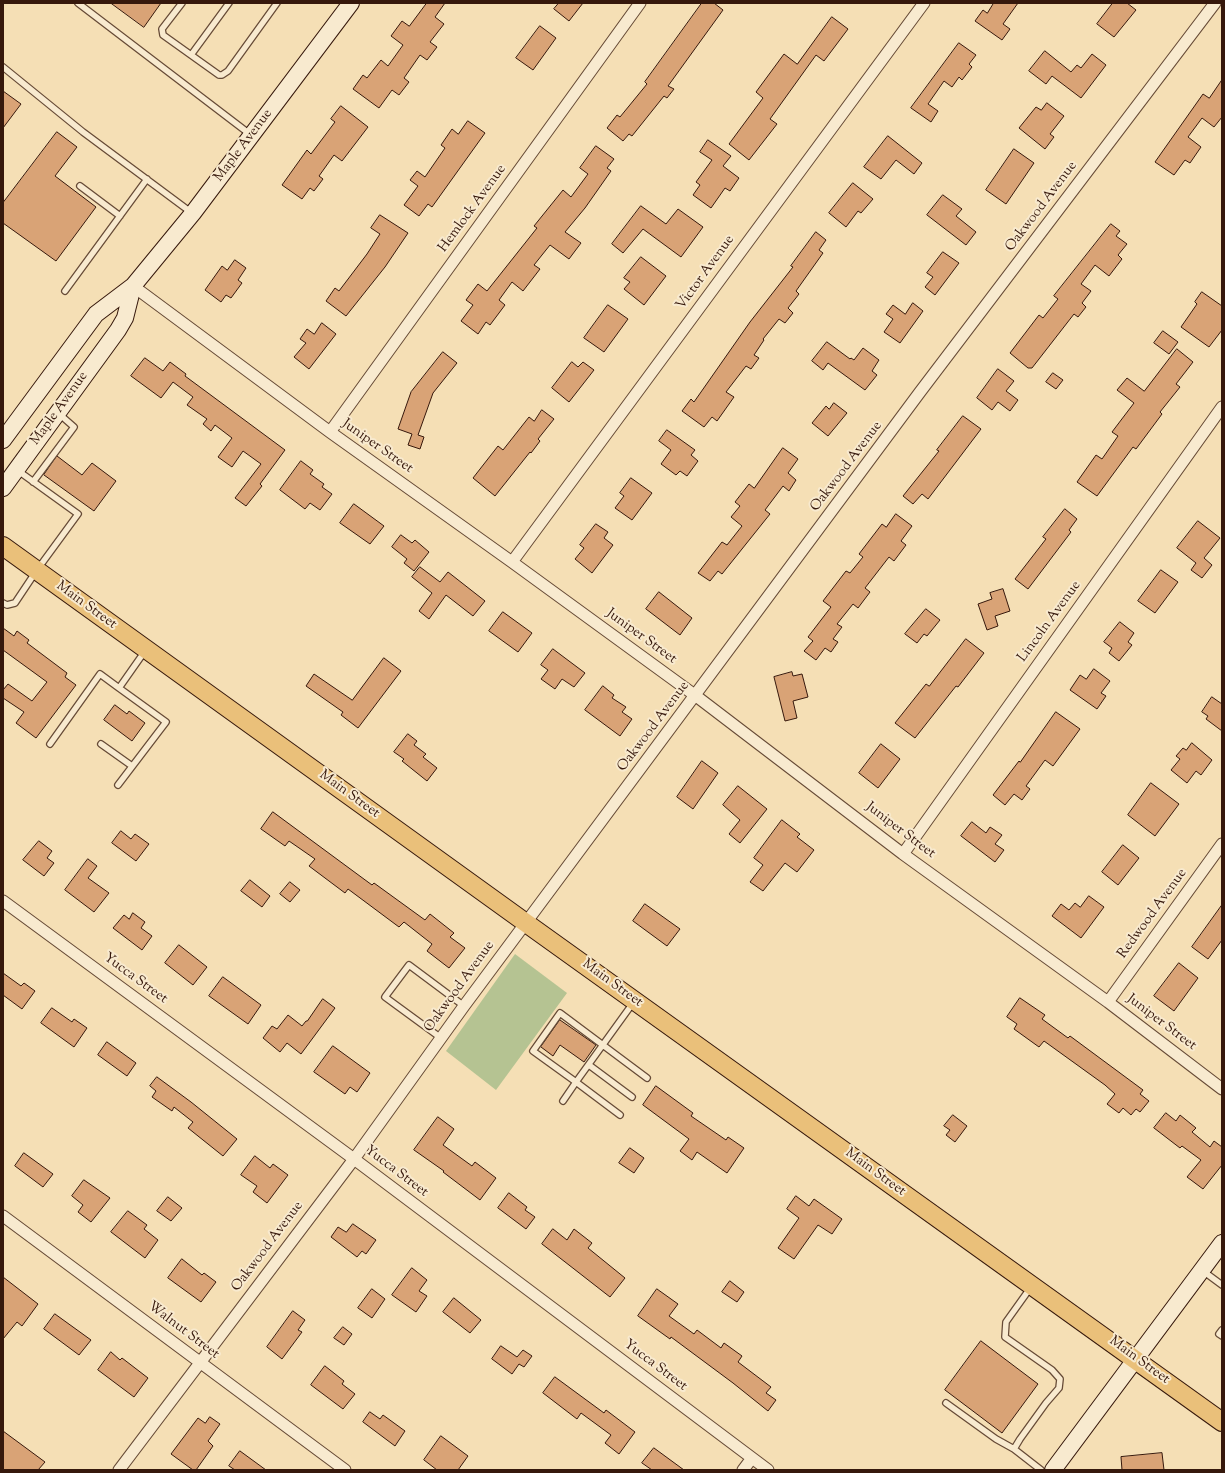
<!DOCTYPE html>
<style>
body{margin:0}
#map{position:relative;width:1225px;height:1473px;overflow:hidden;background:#f5dfb5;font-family:"Sorts Mill Goudy",serif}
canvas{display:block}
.frame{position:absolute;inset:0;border:4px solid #36180c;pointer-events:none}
</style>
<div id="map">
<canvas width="1225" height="1473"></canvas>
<div class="frame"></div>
</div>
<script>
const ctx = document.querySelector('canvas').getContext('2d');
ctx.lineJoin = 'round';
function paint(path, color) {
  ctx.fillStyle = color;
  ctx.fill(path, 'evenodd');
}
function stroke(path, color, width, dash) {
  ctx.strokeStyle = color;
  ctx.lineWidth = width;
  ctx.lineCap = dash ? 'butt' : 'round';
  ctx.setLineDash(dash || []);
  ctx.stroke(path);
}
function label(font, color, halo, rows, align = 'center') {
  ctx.font = font + ' "Sorts Mill Goudy",serif';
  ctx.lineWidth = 4;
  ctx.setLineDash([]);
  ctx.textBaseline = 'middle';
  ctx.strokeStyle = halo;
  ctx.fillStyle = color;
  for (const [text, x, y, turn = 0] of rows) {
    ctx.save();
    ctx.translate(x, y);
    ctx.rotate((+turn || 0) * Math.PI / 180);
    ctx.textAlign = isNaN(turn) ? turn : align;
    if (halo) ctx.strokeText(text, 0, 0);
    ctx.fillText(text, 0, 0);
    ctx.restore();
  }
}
paint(new Path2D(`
 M515 954 567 993 496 1090 446 1051Z`), '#b5c392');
const building = new Path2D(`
 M111 3H161L144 27Z
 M427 3H445L435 17 444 24 430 42 437 47 427 60 420 55 404 78 409 82 399 95 392 90 379 108 353 89 363 75 367 78 381 60 388 66 403 45 391 36 402 21 409 26Z
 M559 3H583L569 21 554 9Z
 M702 3H714L723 10 668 86 674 89 667 98 664 96 632 136 629 134 623 141 607 128 617 115 620 117 647 84 645 82Z
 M994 3H1018L1003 24 1010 29 1002 40 975 21 983 10 987 13Z
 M1113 3H1127L1136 10 1114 37 1097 24Z
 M832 17 848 29 824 61 816 55 770 119 777 124 749 160 729 144 763 98 756 92 784 54 797 64Z
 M540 26 556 38 533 70 516 58Z
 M959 43 976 55 969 64 972 67 962 80 959 77 952 87 944 81 928 104 938 111 931 122 911 108Z
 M1045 51 1071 72 1077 65 1081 68 1092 54 1106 65 1081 98 1052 76 1046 84 1029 71Z
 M1222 80V117L1214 127 1202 118 1188 137 1201 147 1190 163 1185 160 1174 175 1155 162 1203 94 1209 98Z
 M3 91 21 104 3 128Z
 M1047 103 1064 116 1050 134 1054 137 1045 149 1019 128 1036 107 1041 110Z
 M341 106 368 127 342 161 334 155 319 176 323 179 314 191 310 188 302 199 282 185 307 150 311 154 335 122 331 119Z
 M468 121 485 133 432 207 428 204 419 216 404 205 418 186 410 180 417 171 425 177 445 148 441 145 452 129 458 134Z
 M57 132 77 147 55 176 96 207 56 261 3 223V203Z
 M888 136 922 163 914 174 896 160 881 179 864 167Z
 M708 140 731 156 723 166 739 178 730 191 725 188 711 208 693 195 700 185 696 182 712 160 700 152Z
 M596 146 614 159 607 168 611 171 585 208 565 232 581 243 569 259 550 245 534 265 540 269 523 291 512 282 499 300 505 305 490 325 486 322 478 334 461 321 473 305 466 300 478 284 487 291 537 228 534 226 563 190 571 197 588 174 580 168Z
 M1014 149 1034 163 1006 204 986 190Z
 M853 183 873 199 861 213 858 211 846 227 829 213Z
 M943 195 962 209 956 216 976 232 966 245 927 215Z
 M641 206 666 224 678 209 703 227 681 257 643 229 623 253 612 244Z
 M380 215 408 233 385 267 346 316 326 301 335 288 339 291 367 254 380 234 371 228Z
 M1111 224 1120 231 1116 236 1127 244 1118 255 1122 259 1109 276 1095 265 1081 284 1091 291 1082 303 1086 307 1078 317 1074 314 1032 368H1028L1010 353 1039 315 1043 318 1058 299 1054 296Z
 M816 232 826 240 819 250 823 253 796 291 799 294 788 308 793 313 785 323 779 319 763 339 764 340 754 355 759 358 751 369 746 366 726 392 734 397 717 421 712 417 704 427 682 411 691 399 694 402 750 322 793 267 791 266Z
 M943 252 959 263 935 295 925 287 933 277 927 273Z
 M641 257 666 276 644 305 624 289 630 282 624 278Z
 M235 260 246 268 238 280 242 283 231 298 226 295 221 302 205 290 222 266 227 270Z
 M1202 292 1222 306V330L1209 347 1181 327 1197 304 1195 302Z
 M913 303 923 311 900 343 884 332 893 319 886 314 893 305 905 314Z
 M608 305 628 319 604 352 584 338Z
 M322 323 336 334 309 369 294 357 306 343 300 339 307 329 314 334Z
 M1163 331 1178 342 1169 354 1154 343Z
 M827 342 850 359 851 358 854 360 863 348 879 360 872 371 877 375 865 390 828 363 823 370 812 361Z
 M1177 349 1193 362 1176 384 1180 387 1160 412 1162 414 1136 449 1133 447 1097 496 1077 482 1096 455 1102 459 1118 436 1112 432 1134 403 1117 390 1127 378 1144 391Z
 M443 352 457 363 433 393 418 435 424 437 420 449 408 445 412 434 398 429 411 392Z
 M145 358 163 371 170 362 186 374 185 376 285 450 260 484 262 486 246 506 235 498 261 464 243 451 232 467 218 457 232 438 215 425 211 431 203 424 207 419 187 405 193 397 173 382 161 398 131 376Z
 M572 362 578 367 583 362 594 370 569 402 552 388Z
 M998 369 1014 381 1006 391 1018 400 1010 411 998 402 992 410 977 398Z
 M1053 373 1063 380 1056 389 1046 382Z
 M834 403 847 413 828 436 812 423 826 406 829 409Z
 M542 410 554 419 538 439 540 441 531 453 530 452 495 496 473 478 498 446 503 450 529 417 534 421Z
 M963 416 981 429 928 499 922 494 913 504 903 496 939 451 937 450Z
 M667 430 695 450 691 455 698 461 687 476 680 471 676 475 661 464 671 450 659 441Z
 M783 448 798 459 788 473 796 480 789 491 783 486 765 510 770 514 722 574 718 571 710 581 698 573 722 542 727 545 742 526 731 517 740 506 735 502 749 484 754 488Z
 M57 456 82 475 92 463 116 481 94 511 44 475Z
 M301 461 313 470 310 474 324 484 322 487 332 494 320 510 310 503 305 509 280 490Z
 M631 478 652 493 632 520 615 508 624 496 620 493Z
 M354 504 384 526 370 544 340 523Z
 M1065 509 1077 519 1069 530 1071 532 1028 589 1015 579 1046 539 1043 537Z
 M896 514 912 526 901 541 906 545 894 561 889 557 865 588 870 592 858 608 853 604 837 624 842 627 833 639 838 642 831 652 825 648 816 660 804 651 813 641 808 637 831 607 823 601 846 571 850 573 863 557 859 554 882 524 886 527Z
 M1198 521 1220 538 1204 558 1212 565 1202 578 1191 570 1196 563 1177 548Z
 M596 524 608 532 604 538 613 545 592 573 575 559 584 548 580 545Z
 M401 535 412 543 415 540 429 552 414 571 404 563 407 559 392 547Z
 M420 567 440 582 448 572 485 601 473 616 446 595 429 619 419 611 432 593 412 577Z
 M1161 570 1178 582 1155 613 1138 601Z
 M1003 589 1010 611 995 616 998 626 987 630 978 604 992 599 990 593Z
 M659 592 692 618 680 635 646 609Z
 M926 609 940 620 927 636 924 634 917 643 905 634Z
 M503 612 532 633 518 652 489 631Z
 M1120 622 1134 633 1128 642 1132 645 1119 661 1109 653 1112 648 1104 642Z
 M3 628 14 636 17 631 29 640 27 643 67 673 65 677 76 685 36 738 16 723 24 712 3 698V690L8 684 32 701 47 682 3 650Z
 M966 639 984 653 958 687 956 686 915 738 895 723 926 684 929 686Z
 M553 649 585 673 574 687 562 679 555 689 541 679 548 670 541 665Z
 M384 658 401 671 358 728 341 715 343 712 306 686 314 674 352 700Z
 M1094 669 1110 681 1101 693 1106 696 1097 709 1070 690 1080 675 1086 679Z
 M792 672 793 676 802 674 808 697 793 701 797 718 785 721 774 677Z
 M603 686 614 695 612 698 626 707 622 712 632 719 620 736 585 710Z
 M1212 697 1222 704V731L1206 719 1208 716 1202 712Z
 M115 705 127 714 129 711 145 723 132 741 104 720Z
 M1056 712 1080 729 1053 766 1045 760 1026 786 1030 789 1022 800 1014 794 1005 805 993 795 1019 761 1020 762Z
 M408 734 417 741 414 745 426 754 423 757 437 768 427 781 402 761 404 759 394 752Z
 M1192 743 1212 760 1201 775 1196 771 1187 783 1171 770 1180 759 1176 756 1183 748 1186 750Z
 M881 744 900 759 878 788 859 773Z
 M702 761 718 773 693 809 677 797Z
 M1151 783 1179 804 1155 836 1128 815Z
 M738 786 767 809 740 843 729 834 740 820 723 805Z
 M273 812 372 885 374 883 425 920 430 914 454 933 450 937 465 948 449 968 427 951 432 944 404 922 399 927 348 889 345 893 309 866 315 859 289 841 285 846 261 829Z
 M782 820 800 834 797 837 814 850 797 872 785 863 763 891 750 882 763 865 754 858Z
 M972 822 986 833 990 827 1002 835 995 844 1004 850 995 862 961 836Z
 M121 831 131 839 135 834 149 844 136 861 112 843Z
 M39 841 52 851 47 858 54 863 44 876 23 860Z
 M1123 845 1139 858 1118 885 1102 872Z
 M88 859 97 866 88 878 109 893 94 912 65 890Z
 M250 880 270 896 262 907 241 891Z
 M290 882 300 890 290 902 280 894Z
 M1089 896 1104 907 1081 938 1052 916 1061 904 1069 910 1075 903 1080 907Z
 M645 904 680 929 667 946 633 921Z
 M1222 905V940L1208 959 1192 947Z
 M133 913 145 922 141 928 152 936 142 950 113 928 124 915 129 919Z
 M179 945 207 967 193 985 165 963Z
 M1179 963 1198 978 1174 1011 1154 996Z
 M3 973 21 986 24 983 35 991 22 1009 3 995Z
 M223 977 261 1005 248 1024 209 996Z
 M1020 998 1045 1015 1042 1019 1068 1038 1070 1036 1143 1090 1140 1094 1149 1101 1140 1112 1136 1109 1131 1115 1123 1108 1119 1113 1107 1104 1115 1094 1105 1085 1044 1041 1039 1047 1014 1029 1017 1024 1007 1017Z
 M323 999 335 1008 301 1054 287 1043 280 1052 263 1038 272 1026 277 1029 288 1015 302 1026 306 1021H307Z
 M52 1008 72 1022 74 1019 87 1028 74 1047 41 1023Z
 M560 1020 596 1045 584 1062 560 1045 553 1056 541 1047Z
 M107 1042 136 1063 127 1076 98 1055Z
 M333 1046 370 1073 357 1092 350 1087 345 1094 314 1072Z
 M157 1077 191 1102 237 1139 223 1156 188 1128 193 1122 174 1107 172 1111 152 1097 156 1091 150 1086Z
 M656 1086 693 1113 691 1116 726 1140 728 1137 744 1148 727 1173 697 1152 692 1160 680 1151 689 1139 643 1105Z
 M1166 1113 1176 1121 1180 1115 1196 1128 1192 1132 1210 1147 1214 1141 1222 1147V1165L1203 1189 1187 1177 1201 1160 1182 1146 1180 1148 1154 1128Z
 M953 1115 967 1126 955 1142 946 1135 950 1130 944 1126Z
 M438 1117 454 1129 443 1145 472 1166 475 1162 496 1178 480 1200 443 1172 444 1171 414 1150Z
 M630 1148 644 1158 634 1173 619 1163Z
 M24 1153 53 1174 43 1187 15 1166Z
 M255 1156 270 1168 273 1164 288 1175 267 1203 253 1192 257 1186 241 1175Z
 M84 1180 110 1198 91 1222 78 1212 83 1205 72 1196Z
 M509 1193 527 1207 525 1210 535 1217 526 1229 498 1208Z
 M796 1196 809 1206 814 1199 842 1219 832 1234 818 1225 794 1259 778 1248 799 1218 787 1209Z
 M168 1197 182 1208 171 1221 157 1211Z
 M128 1211 147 1225 144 1229 158 1240 145 1258 111 1232Z
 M353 1224 376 1240 366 1254 362 1251 357 1257 331 1237 338 1227 346 1232Z
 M553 1229 567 1240 574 1229 592 1243 588 1248 625 1278 610 1297 542 1244Z
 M182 1259 202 1275 204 1273 216 1282 201 1302 168 1278Z
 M412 1268 427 1280 419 1291 427 1296 416 1312 392 1295Z
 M3 1277 38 1304 22 1326 17 1322 3 1339Z
 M730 1281 744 1292 737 1302 722 1292Z
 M372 1289 385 1299 372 1318 358 1308Z
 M657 1289 678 1304 669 1316 694 1334 697 1330 721 1348 724 1343 742 1356 738 1362 771 1387 766 1393 776 1400 768 1411 733 1383 671 1337 670 1339 638 1316Z
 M454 1298 481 1320 470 1333 443 1312Z
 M293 1311 305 1320 298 1330 302 1332 282 1359 267 1347Z
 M55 1314 91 1340 79 1355 44 1329Z
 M343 1327 352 1334 344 1345 334 1338Z
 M981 1341 1038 1384 1002 1433 945 1390Z
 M501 1346 517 1357 523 1350 532 1356 524 1367 519 1364 512 1374 492 1359Z
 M111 1352 120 1360 122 1358 148 1378 134 1397 98 1370Z
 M325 1366 344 1381 342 1384 355 1394 343 1409 311 1385Z
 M555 1377 604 1413 606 1410 635 1432 619 1454 605 1443 611 1435 581 1413 577 1419 543 1393Z
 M370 1412 380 1419 383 1415 405 1431 395 1446 363 1422Z
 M210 1417 220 1424 208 1441 213 1446 196 1470H193L171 1454 198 1418 205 1423Z
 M3 1431 45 1462 38 1470H3Z
 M441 1436 468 1456 458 1470H437L424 1460Z
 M654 1448 684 1470H652L642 1463Z
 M240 1451 266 1470H235L229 1466Z
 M1162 1453 1164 1470H1122L1121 1457Z`);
paint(building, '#d9a376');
stroke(building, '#36180c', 1);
const lane = new Path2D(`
 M78 3 251 135
 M182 3 162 29 163 35 219 75H222L228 71 277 3
 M191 55 229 3
 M3 67 83 132 192 213
 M80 186 120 216
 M65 291 147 179
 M33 482 74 427 58 413
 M3 603 7 605 15 603 37 570 78 514 17 470
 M50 744 100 674 119 688
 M101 744 132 766
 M118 785 166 722 119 688 145 651
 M441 1038 385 997 409 965 464 1006
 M589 1065 632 1097
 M563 1101 576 1082 533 1051 560 1013 647 1078
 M620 1115 576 1082 633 1003
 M1203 1271 1222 1285
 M1031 1287 1006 1322 1005 1337 1052 1370 1060 1379 1059 1388 1046 1403 1020 1439 1014 1449 1041 1470
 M1222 1330 1219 1334 1222 1336
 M946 1403 996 1439 1014 1449`);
const street = new Path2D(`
 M133 286 330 432 512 562 696 696 903 854 1108 1002 1222 1089
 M330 432 640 3
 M512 562 924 3
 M903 854 1222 407
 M3 901 354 1159 768 1470
 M1108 1002 1222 844
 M3 1216 345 1470
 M119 1470 354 1159 464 1006 920 392 1215 3
 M743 1470 752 1458`);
const secondary = new Path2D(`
 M3 440 96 314 133 286 193 213 351 3
 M3 488 118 330 125 318 133 286
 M1053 1470 1222 1243`);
const primary = new Path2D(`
 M3 546 526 923 1222 1422`);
stroke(lane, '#664a36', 8);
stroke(street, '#664a36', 13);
stroke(secondary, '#36180c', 18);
stroke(primary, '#36180c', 20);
stroke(lane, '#f8eacf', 5.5);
stroke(street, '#f8eacf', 11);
stroke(secondary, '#f8eacf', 16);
stroke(primary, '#eac07a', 18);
label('14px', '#36180c', '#f8eacf', [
 ["Maple Avenue",244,146,-53],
 ["Oakwood Avenue",1042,207,-53],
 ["Hemlock Avenue",473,209,-54],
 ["Victor Avenue",706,273,-54],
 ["Maple Avenue",60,409,-54],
 ["Juniper Street",377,447,35],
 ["Oakwood Avenue",847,467,-53],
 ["Main Street",86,606,36],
 ["Lincoln Avenue",1050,622,-54],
 ["Juniper Street",641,637,36],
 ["Oakwood Avenue",654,727,-53],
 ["Main Street",349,795,36],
 ["Juniper Street",900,831,37],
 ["Redwood Avenue",1153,914,-54],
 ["Yucca Street",135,979,36],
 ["Main Street",612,984,36],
 ["Oakwood Avenue",460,987,-54],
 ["Juniper Street",1161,1023,37],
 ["Yucca Street",396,1172,37],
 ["Main Street",875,1173,36],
 ["Oakwood Avenue",268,1247,-53],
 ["Walnut Street",183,1331,37],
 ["Main Street",1139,1361,36],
 ["Yucca Street",655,1366,37]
]);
</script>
